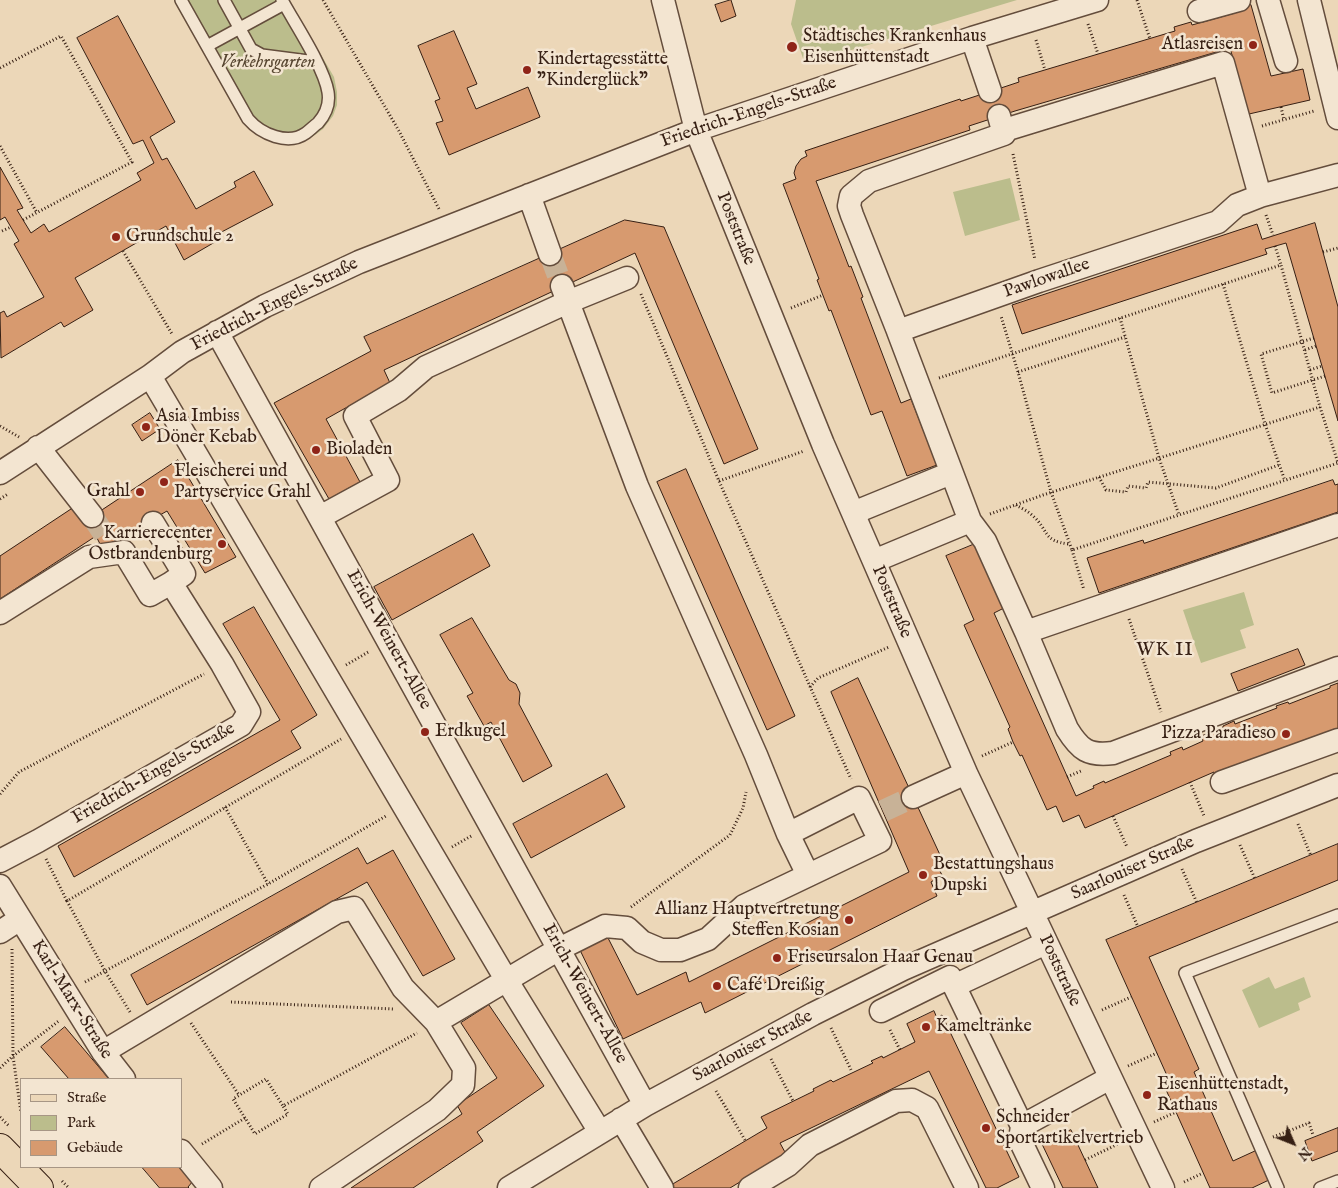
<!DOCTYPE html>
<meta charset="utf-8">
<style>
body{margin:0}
#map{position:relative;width:1338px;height:1188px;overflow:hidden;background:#ecd7b8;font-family:"IM FELL English",serif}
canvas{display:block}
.legend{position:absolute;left:20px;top:1078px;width:162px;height:90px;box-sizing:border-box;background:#f3e5d1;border:1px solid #a79685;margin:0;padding:6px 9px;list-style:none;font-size:15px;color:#361f13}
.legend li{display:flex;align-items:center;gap:10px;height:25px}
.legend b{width:25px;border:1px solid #a79685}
.north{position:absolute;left:1268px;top:1118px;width:50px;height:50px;-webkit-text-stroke:4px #f3e5d1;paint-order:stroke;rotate:134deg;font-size:14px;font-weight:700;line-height:20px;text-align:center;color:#361f13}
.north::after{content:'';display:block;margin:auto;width:18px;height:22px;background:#361f13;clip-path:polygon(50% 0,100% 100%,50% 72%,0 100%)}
</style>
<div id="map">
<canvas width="1338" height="1188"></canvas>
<ul class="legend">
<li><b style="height:6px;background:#ecd7b8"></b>Straße</li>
<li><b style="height:14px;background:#bbbd8c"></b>Park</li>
<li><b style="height:14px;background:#d79a6f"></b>Gebäude</li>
</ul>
<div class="north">N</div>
</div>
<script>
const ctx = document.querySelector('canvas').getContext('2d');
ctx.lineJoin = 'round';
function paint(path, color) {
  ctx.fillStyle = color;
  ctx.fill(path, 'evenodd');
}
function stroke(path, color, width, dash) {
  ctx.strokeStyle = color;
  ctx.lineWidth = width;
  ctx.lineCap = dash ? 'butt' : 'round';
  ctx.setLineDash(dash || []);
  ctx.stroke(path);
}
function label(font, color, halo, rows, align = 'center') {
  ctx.font = font + ' "IM FELL English",serif';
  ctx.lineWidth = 5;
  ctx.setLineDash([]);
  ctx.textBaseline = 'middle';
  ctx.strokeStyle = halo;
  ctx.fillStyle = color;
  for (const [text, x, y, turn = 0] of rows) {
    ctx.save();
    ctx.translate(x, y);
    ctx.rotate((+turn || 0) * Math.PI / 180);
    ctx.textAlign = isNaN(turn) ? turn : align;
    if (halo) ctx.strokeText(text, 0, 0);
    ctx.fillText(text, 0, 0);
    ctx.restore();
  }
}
paint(new Path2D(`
 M174 0H289L334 77 337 92V105L333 116 323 129 315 135 306 140 291 142 277 143 260 135 243 121Z
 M796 0H1017L805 64 791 24Z
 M1010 178 1020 220 965 236 953 192Z
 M1244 592 1254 625 1240 630 1246 648 1201 663 1183 610Z
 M1269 977 1275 989 1304 977 1311 997 1298 1003 1300 1010 1259 1028 1242 990Z`), '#bbbd8c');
const building = new Path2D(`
 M731 0 736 16 721 22 715 5Z
 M1251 5 1271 76 1303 69 1310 100 1249 114 1230 48 1015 111 969 126 970 130 816 181 849 267 851 266 863 297 861 298 901 403 911 399 937 465 907 476 882 411 871 415 831 310 829 311 817 280 819 279 783 184 796 179 794 173 796 166 801 159 807 156 805 151 960 99 961 101 1007 86 1019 82 1018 78 1175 31 1174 27 1191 22 1192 25 1235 13 1234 10Z
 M118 16 175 122 150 137 162 160 167 158 196 209 236 187 234 182 254 171 273 205 212 237 215 242 184 260 166 226 75 278 93 310 64 327 61 322 1 358 0 313 4 311 7 317 44 297 14 244 19 241 5 217 0 220V167L23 208 17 210 31 233 44 224 49 232 141 180 137 173 154 163 143 140 133 144 77 38Z
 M454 31 477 84 467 88 476 109 528 87 540 117 449 155 436 123 443 121 435 101 440 99 418 46Z
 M625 220 664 227 758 449 724 464 635 253 384 370 390 383 326 419 360 482 329 499 274 403 371 351 364 337Z
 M1315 223 1338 307V421L1286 243 1265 249 1267 254 1022 334 1012 305 1257 224 1262 239Z
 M150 413 160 429 142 441 132 425Z
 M178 460 236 557 205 573 167 511 102 548 96 536 0 599V556L77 505 86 520Z
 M686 469 795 716 767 730 657 482Z
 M1333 480 1335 485 1338 484V512L1099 593 1087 558 1143 540 1144 543Z
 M473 534 490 566 392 620 374 587Z
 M975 544 1004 608 994 613 1076 796 1094 788 1093 786 1104 781 1105 783 1171 755 1170 752 1182 747 1183 750 1203 741 1201 736 1223 728V726L1234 721 1235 724 1277 708 1276 706 1288 702 1289 704 1330 688V686L1338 683V730L1215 776 1214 772 1085 828 1079 815 1063 822 1056 806 1047 810 1022 755 1020 756 1013 742 1008 729 1010 727 964 625 974 620 946 556Z
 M254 607 317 715 291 731 301 748 74 877 58 846 280 720 223 624Z
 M472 618 509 680 516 684 520 693 519 704 552 766 523 782 491 722 484 726 467 696 473 693 440 635Z
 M1298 649 1305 665 1238 691 1231 674Z
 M858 678 941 857 934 860 942 875 931 882 937 896 705 1013 701 1002 623 1039 579 948 606 934 637 995 686 972 689 982 909 872 831 692Z
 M607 774 625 807 531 858 513 824Z
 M1338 844V880L1149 957 1199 1069 1194 1072 1233 1161 1257 1150 1271 1179 1252 1188H1210L1163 1083 1169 1080 1106 940Z
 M358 848 367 864 393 850 455 959 423 976 367 882 147 1005 131 975Z
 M489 1005 544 1086 477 1132 483 1141 413 1188H351L462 1114 457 1105 497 1078 461 1023Z
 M934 1011 937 1018 942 1015 1019 1177 997 1188H986L929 1071 780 1143 786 1154 730 1188H666L767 1128 761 1117 814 1091 813 1089 831 1080 833 1082 873 1063 871 1061 882 1056 883 1058 915 1042 907 1024Z
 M65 1027 109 1079H69L41 1047Z
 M1338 1128V1151L1312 1161 1305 1141Z
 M1071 1130 1085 1160 1098 1188H1063L1042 1144Z
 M142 1167H181L193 1181 188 1187 189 1188H160Z`);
paint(building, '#d79a6f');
stroke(building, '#361f13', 1);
stroke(new Path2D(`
 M550 254 562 286
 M92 516 110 543
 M883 811 913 797`), '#c8b297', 22, [22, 11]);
const lane = new Path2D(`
 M181 0 248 119C261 134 288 146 306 133 310 130 314 126 318 123 326 114 330 104 328 92 324 67 295 24 282 0
 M224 0 251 49 262 55 316 62
 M207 46 284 4
 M1278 1188 1185 973 1338 915
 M1320 1188 1338 1181`);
const street = new Path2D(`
 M663 0 696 130 823 444 966 773 1163 1188
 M1268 0 1286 61
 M1309 0 1338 118
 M1199 11 1239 0
 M972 38 990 91
 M999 116 1004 134 1008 129 1223 63 1260 196
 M1338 175 1260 196 1237 205 1218 222 1039 281 898 331 970 521 985 541 1026 632 1338 525
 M529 195 550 254
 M562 286 637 486 756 755 788 834 808 875
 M898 331 852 215 849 206 851 196 869 181 1004 134
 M217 332 645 1105
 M150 376 507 981 600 1132
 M38 447 92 516
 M0 473 150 376 182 352 265 306 359 262 696 130 972 38 1097 0
 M853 513 951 473
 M320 517 388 480 355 416 399 390 426 367 568 302 627 278
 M153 523 184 574 171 583
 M874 561 970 521
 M0 613 89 557 124 552 150 595 171 583 222 664 249 712 241 725 38 841 0 861
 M1026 632 1067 729C1080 750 1088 756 1113 753L1338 668
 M1222 782 1338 740
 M913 797 966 773
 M0 886 103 1052 124 1079
 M0 932 20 919
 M954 986 1046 943
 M881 1011 950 977 1022 1126
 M103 1052 337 912 354 908 403 988 436 1022
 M621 1119 662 1188
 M181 1151 211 1188
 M321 1188 437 1110 463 1085 464 1068 436 1022 559 949 605 926 627 928 642 942 661 950H680L708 939 744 906 880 841 859 798 788 834
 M509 1188 645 1105 813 1014 903 969 1196 841 1338 785
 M750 1188 788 1165 810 1145 896 1101 912 1100 927 1108 967 1188
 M1043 1188 1020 1140 1022 1126 1110 1078`);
const primary = new Path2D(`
 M0 1148 39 1188`);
stroke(lane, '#644d3c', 14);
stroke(street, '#644d3c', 25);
stroke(primary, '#361f13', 30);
stroke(new Path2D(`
 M323 0 399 131 439 209
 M1137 0 1150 39
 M1088 24 1098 54
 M1036 40 1045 70
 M0 68 61 36 132 162 23 220
 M1281 107 1284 120
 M1262 126 1314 111
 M0 146 37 213
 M1013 154 1035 260
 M1266 215 1273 235
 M2 231 11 227
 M1275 246 1281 265
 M123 251 172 334
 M1323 252 1338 248
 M1223 284 1265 424 1285 481
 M641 294 719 481 851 779
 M791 308 823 295
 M1120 318 1159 458 1179 515
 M1314 338 1261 354 1272 393 1325 376
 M1305 350 1316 346
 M1310 370 1322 366
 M1018 372 1125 337
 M939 378 1281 265 1320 407 1338 463 1072 550 1051 492 1018 372 1001 316
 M0 426 19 437
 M1099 477 1106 490 1126 492 1128 486 1146 488 1148 482 1216 488 1279 465
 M719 481 804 451
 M0 499 8 494
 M1016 505C1021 508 1028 511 1033 516 1049 530 1042 541 1069 544
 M990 514 1043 495 1320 407
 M1072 550 1084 590
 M1129 619 1161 712
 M346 665 370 651
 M810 687 818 678 889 647
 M982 756 1013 742
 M1067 777 1081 771
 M1190 782 1204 816
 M0 794 19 772 204 674
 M225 807 268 884
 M1113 816 1127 847
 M1298 824 1311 856
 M1240 845 1255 879
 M452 847 473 835
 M46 859 67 901
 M1182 869 1197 903
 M1124 895 1138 927
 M631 907 730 835 743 808 746 792
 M12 949 13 1056 21 1113
 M85 982 105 971 67 901 341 739
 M231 1002 394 1009
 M1102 1010 1131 997
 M130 1012 105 971 268 884 386 816
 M191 1023 239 1095
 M831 1028 852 1072
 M890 1030 900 1050
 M771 1059 793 1101
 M1128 1066 1157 1053
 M0 1068 13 1056 60 1020
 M716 1091 745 1140
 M0 1117 9 1126
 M245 1118 233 1099 266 1079 283 1106
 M1154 1122 1176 1112
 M1273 1137 1309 1123 1313 1135
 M202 1144 245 1118 255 1134 288 1114 283 1106 417 1033
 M1085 1160 1118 1144
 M62 1181 69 1188
 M1184 1182 1203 1173`), '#361f13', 3, [1, 2.5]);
stroke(lane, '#f3e5d1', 11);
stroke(street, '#f3e5d1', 22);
stroke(primary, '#ecd7b8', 28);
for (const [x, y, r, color] of [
 [1253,45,5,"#8f2418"],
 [792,47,6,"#8f2418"],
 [527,70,5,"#8f2418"],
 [116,237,5,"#8f2418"],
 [146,427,5,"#8f2418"],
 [316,450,5,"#8f2418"],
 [164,482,5,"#8f2418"],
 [140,492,5,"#8f2418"],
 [222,544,5,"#8f2418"],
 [425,732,5,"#8f2418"],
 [1286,734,5,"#8f2418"],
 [923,875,5,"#8f2418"],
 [849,920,5,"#8f2418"],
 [777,958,5,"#8f2418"],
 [717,986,5,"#8f2418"],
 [926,1027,5,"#8f2418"],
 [1147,1095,5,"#8f2418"],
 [986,1128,5,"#8f2418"]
]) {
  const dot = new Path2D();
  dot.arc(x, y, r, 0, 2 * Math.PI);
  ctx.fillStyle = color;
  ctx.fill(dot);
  stroke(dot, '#f3e5d1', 2);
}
label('18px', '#361f13', '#f3e5d1', [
 ["Städtisches Krankenhaus",803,37],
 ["Eisenhüttenstadt",803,58],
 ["Atlasreisen",1243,45,"right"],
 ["Kindertagesstätte",537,60],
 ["\"Kinderglück\"",537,81],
 ["Grundschule 2",126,237],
 ["Asia Imbiss",156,417],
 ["Döner Kebab",156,438],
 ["Bioladen",326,450],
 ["Fleischerei und",174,472],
 ["Partyservice Grahl",174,493],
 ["Grahl",130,492,"right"],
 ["Karrierecenter",212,534,"right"],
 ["Ostbrandenburg",212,555,"right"],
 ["Erdkugel",435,732],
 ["Pizza Paradieso",1276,734,"right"],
 ["Bestattungshaus",933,865],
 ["Dupski",933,886],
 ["Allianz Hauptvertretung",839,910,"right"],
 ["Steffen Kosian",839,931,"right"],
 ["Friseursalon Haar Genau",787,958],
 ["Café Dreißig",727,986],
 ["Kameltränke",936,1027],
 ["Eisenhüttenstadt,",1157,1085],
 ["Rathaus",1157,1106],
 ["Schneider",996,1118],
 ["Sportartikelvertrieb",996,1139]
], 'left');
label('italic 18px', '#574631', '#f3e5d1', [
 ["Verkehrsgarten",268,63]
]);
label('18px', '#361f13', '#f3e5d1', [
 ["Friedrich-Engels-Straße",749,113,-19],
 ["Poststraße",735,229,68],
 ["Pawlowallee",1047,279,-19],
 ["Friedrich-Engels-Straße",275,305,-27],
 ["Poststraße",891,602,67],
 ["Erich-Weinert-Allee",388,640,61],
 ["Friedrich-Engels-Straße",154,774,-30],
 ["Saarlouiser Straße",1133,869,-24],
 ["Poststraße",1059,971,65],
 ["Erich-Weinert-Allee",584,994,61],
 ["Karl-Marx-Straße",71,1000,58],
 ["Saarlouiser Straße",753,1047,-28]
]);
ctx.letterSpacing = '1px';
label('19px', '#361f13', '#f3e5d1', [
 ["WK II",1165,651]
]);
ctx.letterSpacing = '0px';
</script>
